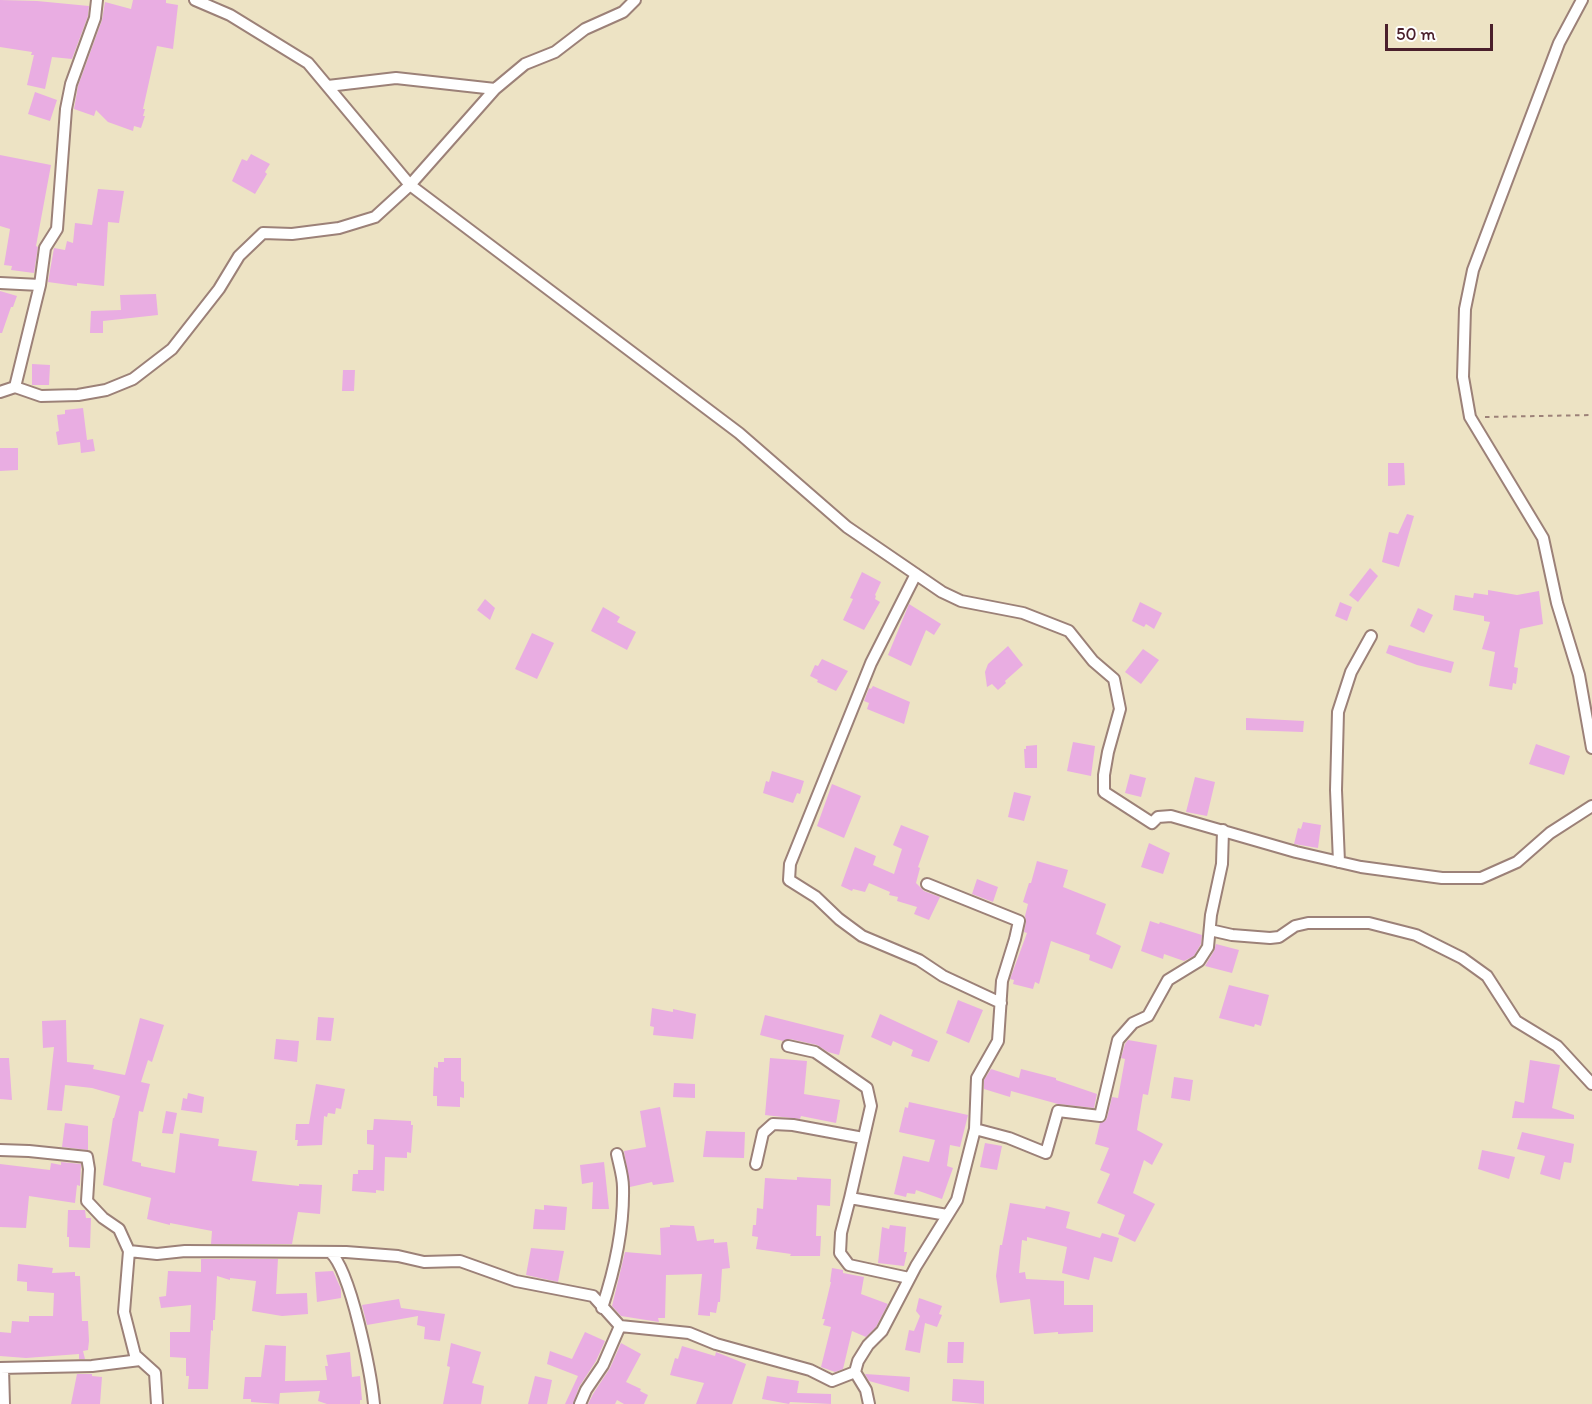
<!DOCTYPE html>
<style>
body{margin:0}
#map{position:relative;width:1592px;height:1404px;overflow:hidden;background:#ede3c4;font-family:Itim,sans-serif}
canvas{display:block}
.scale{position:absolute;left:1385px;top:24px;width:108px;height:27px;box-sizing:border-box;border:3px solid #4a1f2b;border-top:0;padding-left:8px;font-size:18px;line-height:21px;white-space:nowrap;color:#4a1f2b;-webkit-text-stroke:4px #fff;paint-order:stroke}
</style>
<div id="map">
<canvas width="1592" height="1404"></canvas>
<div class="scale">50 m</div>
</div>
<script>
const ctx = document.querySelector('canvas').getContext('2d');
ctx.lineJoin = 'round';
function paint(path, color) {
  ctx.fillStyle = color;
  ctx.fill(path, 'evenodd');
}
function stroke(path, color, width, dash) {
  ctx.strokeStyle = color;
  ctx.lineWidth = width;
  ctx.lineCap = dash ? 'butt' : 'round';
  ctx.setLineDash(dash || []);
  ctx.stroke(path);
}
paint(new Path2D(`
 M0 0 37 1 89 6 88 16 72 59 52 57 45 89 27 85 34 55H31L32 52 0 47Z
 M133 0H166V3L178 5 173 49 157 46 143 109H145L143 116H145L141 128 134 126 133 131 108 122 96 110 94 116 74 109 78 86 102 20 105 2 131 9Z
 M35 92 57 100 50 121 28 114Z
 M251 154 270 164 265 172 267 174 255 194 232 181 242 159 247 161Z
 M0 155 51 165 36 246 38 247 34 273 11 270 12 266 4 265 10 229 0 226Z
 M98 189 124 191 119 223 108 222 104 286 77 283V286L48 282 54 248 65 250 67 241 73 243 75 223 92 225Z
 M0 291 17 296 13 307H11L2 333H0Z
 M156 294 158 315 103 321V333H90L91 311 121 310 120 295Z
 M32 364 50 365 49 385H32Z
 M343 370H355L354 391H342Z
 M83 408 87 440 93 439 95 451 81 453 80 442 58 445 56 432 59 431 57 415 65 414V410Z
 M0 448H18V470L0 471Z
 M1388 463H1404L1405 485 1388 486Z
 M1407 514 1414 516 1399 567 1382 562 1389 532 1398 534Z
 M1370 568 1378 576 1358 602 1349 595Z
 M862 572 881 582 875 595 876 596 875 599 880 602 864 630 843 620 853 599 850 598Z
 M1488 590 1517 595 1539 591 1543 624 1520 629 1514 667 1518 668 1516 684 1513 683 1512 690 1489 686 1495 652 1482 649 1490 622 1484 621V616L1453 610 1455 595 1473 598 1474 593 1488 595Z
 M485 599 495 608 490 620 477 610Z
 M1140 602 1162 613 1154 629 1146 624 1144 627 1132 621Z
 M1340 602 1352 607 1347 621 1335 616Z
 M909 604 941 624 934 635 926 630 911 666 888 655Z
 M603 607 620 617 617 622 636 632 627 650 591 631Z
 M1418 608 1433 615 1424 633 1410 626Z
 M532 633 554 643 537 679 515 669Z
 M1389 645 1454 662 1451 673 1417 665 1386 653Z
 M1008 646 1023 665 1005 681 1006 683 998 690 992 684 987 687 985 672 988 664Z
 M1143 649 1159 660 1141 684 1125 672Z
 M822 659 848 671 836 691 817 682 818 680 810 676 815 665 818 666Z
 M873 686 910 702 904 724 867 709 869 703 864 701 869 688 871 689Z
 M1246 718 1304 721 1303 732 1246 730Z
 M1073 742 1095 746 1091 776 1067 771Z
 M1536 744 1570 756 1564 775 1529 764Z
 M1037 745V768H1025L1024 749H1026V746Z
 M772 771 804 781 800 794 797 793 793 803 763 793 766 781 769 782Z
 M1130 774 1146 778 1141 797 1125 793Z
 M1195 777 1215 782 1207 816 1186 812Z
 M832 784 861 796 844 838 817 826Z
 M1014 792 1031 796 1024 821 1008 817Z
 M1303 822 1321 825 1318 848 1294 844 1298 828 1301 829Z
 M901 825 929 836 918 867 920 868 916 883 924 891 940 897 929 920 914 914 917 907 897 901 898 897 889 895 890 892 869 883 865 892 853 889 852 891 841 886 855 847 876 856 873 865 894 874 902 849 893 845Z
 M1149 843 1170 853 1163 874 1141 867Z
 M1037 861 1068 870 1063 887 1106 904 1096 934 1121 946 1112 969 1089 960 1090 955 1051 941 1039 984 1035 982 1033 989 1013 984 1014 980 1010 979 1027 933 1024 932 1026 922 1025 916 1028 904 1023 902 1029 883H1031Z
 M977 879 998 887 993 902 972 894Z
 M1150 921 1159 924 1160 922 1202 935 1201 944 1194 956 1184 961 1164 954 1163 959 1141 951Z
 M1216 944 1239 950 1232 973 1205 966 1214 951Z
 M1229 985 1269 995 1261 1026 1255 1024 1254 1027 1219 1018Z
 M958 1000 983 1010 969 1043 946 1033Z
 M652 1008 673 1012V1009L696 1014 693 1039 653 1035 654 1027 650 1026Z
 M880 1014 938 1041 929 1062 911 1056 913 1050 893 1041 891 1046 871 1037Z
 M765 1015 844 1035 839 1055 828 1052 817 1045 790 1039 783 1041 760 1035Z
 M318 1017 334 1018 331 1041 316 1040Z
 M140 1018 164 1025 152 1062 148 1060 141 1082 150 1084 143 1112 139 1111 132 1161 141 1163V1166L175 1173 180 1133 219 1139 218 1146 257 1151 252 1181 299 1186V1184L322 1185 320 1214 298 1212 292 1244H211L212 1231 170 1223V1225L147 1219 151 1198 103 1185 113 1118H114L120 1096 92 1088 65 1085 62 1111 47 1110 54 1047 43 1048 42 1021 66 1020 67 1062 94 1065 93 1069 125 1075Z
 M276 1039 299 1041 297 1062 274 1059Z
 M1128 1040 1157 1045 1148 1095 1143 1094 1137 1130 1163 1144 1152 1165 1144 1160 1133 1193 1155 1204 1135 1242 1118 1234 1125 1215 1097 1203 1110 1174 1100 1170 1109 1148 1095 1144 1100 1123 1105 1121 1107 1118 1112 1097 1118 1098 1125 1059 1121 1058 1125 1044Z
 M0 1058H9L12 1100 0 1099Z
 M444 1058H461V1081L464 1082V1098L460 1097V1107L437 1106V1096H433L434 1067 438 1068V1062H444Z
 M770 1058 807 1061 804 1094 840 1100 836 1123 801 1116 800 1119 765 1115Z
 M1530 1060 1560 1065 1552 1108 1574 1115V1119L1512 1118 1515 1101 1524 1103Z
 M991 1069 1019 1078 1021 1069 1056 1078V1080L1097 1094 1094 1108 1058 1104 1011 1091 1010 1097 984 1089V1080Z
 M1174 1077 1193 1080 1190 1101 1171 1098Z
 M674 1083 695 1084V1098L673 1097Z
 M316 1084 345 1089 341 1109 336 1108 335 1114 328 1113 327 1117 324 1116 322 1145 297 1146 298 1140H295L296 1124H309Z
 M188 1093 204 1097 202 1113 181 1110 183 1098 187 1099Z
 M909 1102 968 1115 960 1147 950 1145 947 1166 953 1168 942 1199 916 1190 915 1194 907 1193 906 1197 894 1194 903 1156 929 1162 935 1140 899 1132 905 1107 908 1108Z
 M660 1107 674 1182 653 1185 652 1182 630 1187 624 1151 646 1147 640 1111Z
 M166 1111 177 1113 173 1134 162 1133Z
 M374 1119 411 1121V1125H413L411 1153 407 1152V1158L385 1157 384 1191 376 1190V1193L352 1191 353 1174H358V1170H373L374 1145 367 1144V1130H373Z
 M65 1123 88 1126V1150L62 1147Z
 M706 1131 745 1132 744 1158 703 1157Z
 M1522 1132 1574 1144 1571 1163 1564 1162 1560 1180 1540 1174 1545 1156 1517 1149Z
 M985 1143 1002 1146 997 1170 980 1167Z
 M1482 1150 1515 1157 1509 1179 1478 1169Z
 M61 1162 81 1164 80 1186 77 1185 75 1203 29 1196 26 1228 0 1227V1164L50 1170 51 1163 61 1165Z
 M604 1162 609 1209H592L593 1182 582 1184 580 1165Z
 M797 1177 831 1179 830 1206 817 1205 816 1236H821L820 1256H790L791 1254 756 1249 758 1237 752 1236 753 1225H756L757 1208 763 1209 765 1178 797 1180Z
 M1010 1203 1045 1209 1046 1206 1070 1212 1066 1228 1100 1238 1102 1233 1119 1238 1112 1262 1094 1257 1089 1280 1062 1273 1067 1247 1027 1237V1241L1022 1240 1019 1273 1025 1272 1026 1279 1064 1281V1305H1093V1332L1058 1334V1332L1034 1334 1030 1299 1000 1303 996 1276 1000 1245H1002Z
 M544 1205 567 1207 565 1230 533 1229 535 1209 544 1210Z
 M68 1210H85L86 1218H91L90 1248 69 1247V1237H67Z
 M670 1225 694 1226 697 1241 714 1239V1243L727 1242 730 1268 722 1269 720 1302H718L716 1313 710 1312V1316L698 1315 702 1274 666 1275 665 1318H658L659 1322 621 1316 612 1306 625 1252 661 1255 660 1228 670 1227Z
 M890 1225 906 1227 904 1252H907L904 1266 878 1263 882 1227 889 1229Z
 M531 1248 564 1251 558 1282 526 1275Z
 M201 1259H278L276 1294 307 1293 308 1314 282 1316 252 1311 256 1281 230 1278V1280L217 1276 215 1320H213V1331L211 1330 208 1389H188L189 1376H186V1358L170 1357V1332H190L191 1305 161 1308 159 1297 166 1296 168 1271 201 1272Z
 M18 1264 53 1268 52 1273 75 1272V1276H80L82 1321H88L89 1341 88 1350 83 1351 85 1359H79V1354L26 1358 0 1356V1332L11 1333 12 1321 29 1322V1316H53L54 1293 27 1291V1282L17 1281Z
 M832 1268 843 1270V1273L864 1277 861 1294 888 1304 876 1327 866 1337 852 1331 843 1369 835 1372 821 1367 831 1327 823 1325 825 1319H822L831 1282H830Z
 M333 1271 341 1289V1298L317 1302 315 1272Z
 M919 1298 942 1306 939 1314 942 1315 937 1327 925 1323 920 1353 905 1350 909 1330 914 1331 920 1316 916 1311Z
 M399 1299 401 1308 445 1314 440 1341 424 1339 425 1327 417 1325 418 1316 367 1325 362 1305Z
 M585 1332 605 1341 596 1361 579 1387 573 1404H565L578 1376 547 1364 550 1351 572 1359Z
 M948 1342H964L963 1363H947Z
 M451 1343 481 1352 472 1383 484 1386 481 1404H443L450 1367 447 1366Z
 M621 1343 641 1354 626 1382 641 1389 640 1391 648 1395 644 1404H624L617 1400 615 1404H588L593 1394 610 1368Z
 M265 1345 286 1346 285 1381 327 1380 325 1366H328L326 1355 350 1352 352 1377 360 1376 362 1400H360V1404H327L318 1401 320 1391 280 1393 279 1404 251 1402V1399H243L245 1377H261Z
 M682 1346 715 1356 716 1352 746 1364 732 1404H696L704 1383 670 1375 675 1358 678 1359Z
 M77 1374H92V1376L102 1377 100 1404H71Z
 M865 1374 910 1377 909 1392 869 1381Z
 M535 1376 552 1380 547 1404H528Z
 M767 1376 799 1381 797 1393 831 1394V1404L790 1402 789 1404 762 1399Z
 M953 1379 984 1381V1404L952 1401Z`), '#e9ade2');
const minor = new Path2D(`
 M195 0 230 15 308 63 410 185 739 433 847 527 942 592 961 601 1023 613 1069 631 1093 661 1114 679 1120 709 1108 752 1104 775V792L1152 823 1158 817 1171 816 1296 852 1361 867 1442 878H1481L1517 862 1550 833 1592 806
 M1582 0 1559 43 1473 270 1465 309 1463 377 1470 417 1543 538 1557 603 1579 675 1592 748
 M328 86 396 78 495 89
 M0 283 40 285
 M15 387 41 396 78 395 106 390 133 379 172 349 219 289 239 256 263 233 292 234 339 228 375 217 410 185 495 89 525 64 555 52 585 29 623 12 635 0
 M0 392 15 387 40 285 45 248 57 229 66 109 71 84 95 18 97 0
 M916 574 871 663 790 864 789 880 816 897 839 919 862 936 919 960 943 976 1001 1003
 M1339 862 1336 790 1338 712 1351 672 1371 636
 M1210 930 1232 935 1270 938 1279 937 1295 926 1308 923H1369L1416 935 1462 958 1487 976 1516 1021 1557 1046 1592 1084
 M788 1046 815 1052 867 1088 871 1106 850 1198 947 1215
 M975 1129 1009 1138 1046 1153 1058 1111 1100 1116 1118 1040 1133 1023 1148 1016 1168 980 1199 961 1208 947 1211 915 1222 864 1223 830
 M0 1150 29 1151 87 1157 89 1169 87 1201 103 1218 119 1229 129 1251 124 1312 135 1355 155 1373 157 1404
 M756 1164 763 1133 773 1124 793 1125 863 1138
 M850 1198 841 1233 840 1253 849 1265 909 1278
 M129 1251 157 1254 185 1251 346 1252 398 1256 424 1262 460 1261 516 1281 593 1296 620 1326
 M330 1252C351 1270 371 1374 374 1404
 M602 1308C615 1269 624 1228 623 1187 623 1176 619 1164 617 1154
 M0 1368 92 1366 140 1360
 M3 1368 4 1404
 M580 1404 586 1390 603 1365 620 1326 689 1333 716 1344 810 1370 832 1381 855 1372
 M869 1404 866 1390 855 1372 858 1361 868 1345 882 1331 916 1266 957 1200 975 1129 977 1078 998 1041 1002 981 1015 939 1019 921 927 884`);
stroke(minor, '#9c8178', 14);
stroke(new Path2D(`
 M1485 417 1592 415`), '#9c8178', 2, [4.5, 4.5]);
stroke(minor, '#fff', 10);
</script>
